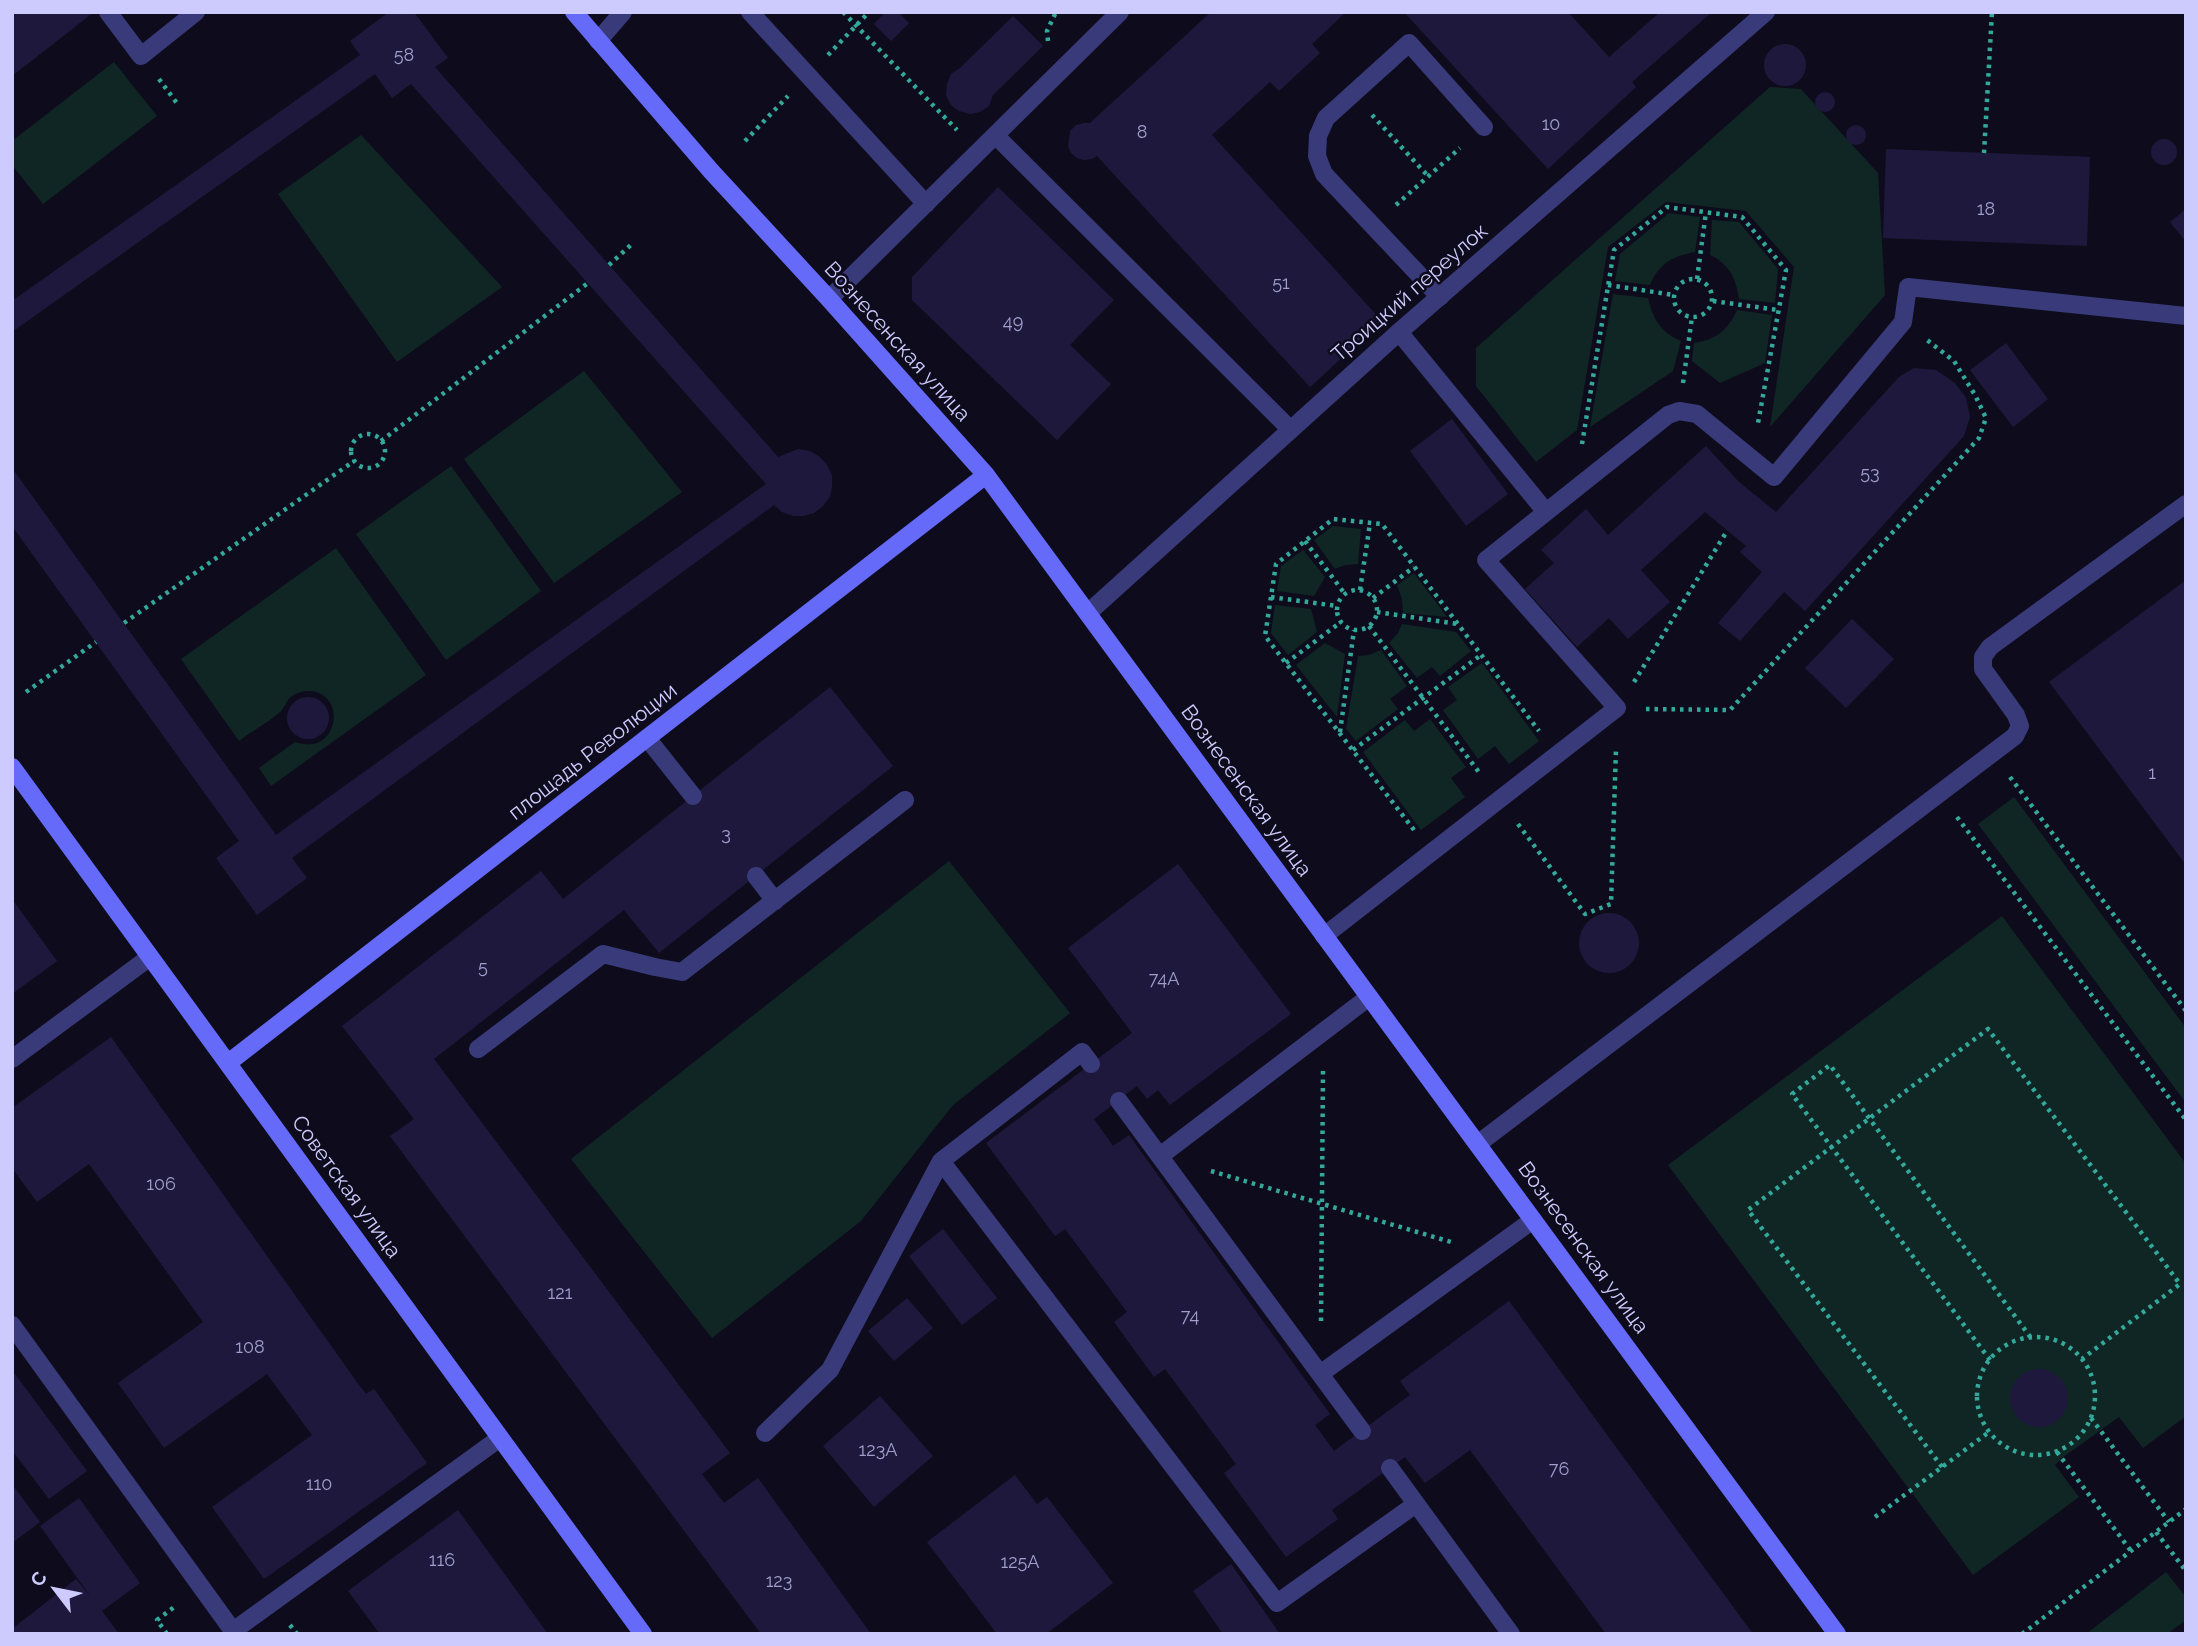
<!DOCTYPE html>
<meta charset="utf-8">
<style>
body{margin:0}
#map{position:relative;width:2198px;height:1646px;overflow:hidden;background:#0e0c1c;font-family:Raleway,sans-serif}
canvas{display:block}
.frame{position:absolute;inset:0;border:14px solid #cdcafd;pointer-events:none}
.north{position:absolute;left:21px;top:1555px;width:70px;height:70px;-webkit-text-stroke:5px #0e0c1c;paint-order:stroke;rotate:302deg;font-size:19px;font-weight:700;line-height:28px;text-align:center;color:#cdcafd}
.north::after{content:'';display:block;margin:auto;width:24px;height:32px;background:#cdcafd;clip-path:polygon(50% 0,100% 100%,50% 72%,0 100%)}
</style>
<div id="map">
<canvas width="2198" height="1646"></canvas>
<div class="frame"></div>
<div class="north">С</div>
</div>
<script>
const ctx = document.querySelector('canvas').getContext('2d');
ctx.lineJoin = 'round';
function paint(path, color) {
  ctx.fillStyle = color;
  ctx.fill(path, 'evenodd');
}
function stroke(path, color, width, dash) {
  ctx.strokeStyle = color;
  ctx.lineWidth = width;
  ctx.lineCap = dash ? 'butt' : 'round';
  ctx.setLineDash(dash || []);
  ctx.stroke(path);
}
function label(font, color, halo, rows, align = 'center') {
  ctx.font = font + ' Raleway,sans-serif';
  ctx.lineWidth = 5;
  ctx.setLineDash([]);
  ctx.textBaseline = 'middle';
  ctx.strokeStyle = halo;
  ctx.fillStyle = color;
  for (const [text, x, y, turn = 0] of rows) {
    ctx.save();
    ctx.translate(x, y);
    ctx.rotate((+turn || 0) * Math.PI / 180);
    ctx.textAlign = isNaN(turn) ? turn : align;
    if (halo) ctx.strokeText(text, 0, 0);
    ctx.fillText(text, 0, 0);
    ctx.restore();
  }
}
paint(new Path2D(`
 M114 62 157 116 43 204 12 165V141Z
 M1770 87 1801 89 1878 173 1885 295 1770 427 1794 267 1746 211 1666 202 1608 247 1577 430 1536 462 1476 386V348Z
 M361 135 502 287 397 362 278 194Z
 M1669 213 1700 217 1695 252C1673 256 1659 263 1650 285L1615 281 1620 254Z
 M1712 220 1739 222 1778 269 1775 303 1739 299C1736 278 1729 264 1710 255Z
 M1613 294 1648 298C1653 319 1660 332 1681 341L1673 371 1590 427Z
 M1737 310 1772 315 1765 363 1720 383 1692 361 1694 343C1716 340 1728 330 1737 310Z
 M584 371 682 492 554 583 464 459Z
 M451 466 541 591 446 660 356 534Z
 M1333 526 1361 529 1358 564 1345 565 1335 569 1314 540Z
 M336 548 426 675 271 786 259 768 295 742C340 758 348 691 308 691 303 691 296 693 292 696 286 700 285 708 279 713 267 723 252 731 239 741L181 659Z
 M1303 550 1325 577 1314 596 1277 591 1281 566Z
 M1414 573 1447 617 1403 613 1402 599 1397 585Z
 M1275 605 1311 609 1317 632 1288 655 1271 633Z
 M1402 624 1456 632 1471 651 1440 676 1432 667 1417 678 1389 643 1398 633Z
 M1325 643 1345 654 1337 717 1296 665Z
 M1381 650 1407 686 1390 699 1398 709 1356 741 1346 729 1358 656 1369 655Z
 M1482 663 1539 741 1509 764 1495 746 1478 759 1443 710 1457 700 1448 687Z
 M1430 719 1466 767 1451 778 1465 797 1421 830 1363 752 1405 720 1414 731Z
 M2014 797 2186 1028V1103L1978 824Z
 M949 861 1070 1013 953 1105 861 1221 712 1338 571 1159Z
 M2002 916 2186 1164V1416L2143 1448 2119 1417 2062 1458 2055 1465 2079 1497 1973 1575 1668 1165Z
 M2166 1572 2186 1597V1620L2167 1634H2086Z`), '#102624');
paint(new Path2D(`
 M12 12H94L12 76Z
 M389 12H414L448 58 435 67 778 457 798 449 810 451 820 457 827 465 832 475V486L830 497 823 506 814 513 803 516H793L782 512 774 505 292 858 307 878 257 915 216 858 239 841 12 526V468L276 835 766 484 411 84 392 98 375 74 12 332V301L360 55 350 41Z
 M885 12H898L909 23 891 41 874 24Z
 M1211 12H1346L1312 44 1320 53 1279 91 1270 82 1212 135 1382 321 1310 387 1097 156 1092 159 1084 160 1077 158 1071 153 1068 146 1070 131 1076 125 1084 123H1090Z
 M1404 12H1568L1609 57 1660 12H1712L1632 82 1636 87 1548 169Z
 M1013 16 1043 46 993 95 989 106 980 112 970 114 959 111 951 105 946 95 947 84 951 74 960 68Z
 M1764 65a21 21 0 1 1 42 0a21 21 0 1 1-42 0Z
 M1815 102a10 10 0 1 1 20 0a10 10 0 1 1-20 0Z
 M1846 135a10 10 0 1 1 20 0a10 10 0 1 1-20 0Z
 M2151 152a13 13 0 1 1 26 0a13 13 0 1 1-26 0Z
 M1886 149 2090 157 2087 246 1883 238Z
 M998 187 1114 300 1070 345 1111 384 1057 440 912 300V277Z
 M2186 209V242L2170 222Z
 M2006 343 2048 399 2013 427 1970 370Z
 M1914 368 1936 370 1955 383 1966 398 1970 417 1964 436 1805 611 1784 592 1740 641 1718 623 1762 572 1740 552 1746 546 1705 512 1641 570 1670 602 1628 639 1609 618 1577 647 1525 589 1554 563 1541 550 1586 509 1608 535 1706 446 1739 482 1776 512 1899 377Z
 M1452 419 1508 494 1466 526 1410 451Z
 M2186 580V865L2049 682Z
 M1852 619 1894 659 1846 708 1805 668Z
 M830 687 893 766 659 953 624 910 434 1059 730 1453 702 1474 724 1503 758 1478 871 1634H761L390 1136 414 1119 342 1026 541 871 563 899Z
 M287 718a21 21 0 1 1 42 0a21 21 0 1 1-42 0Z
 M1178 864 1291 1014 1170 1105 1158 1090 1147 1099 1137 1086 1094 1119 1113 1146 1129 1135 1330 1414 1315 1425 1334 1451 1410 1395 1400 1381 1509 1301 1753 1634H1606L1470 1450 1425 1483 1405 1457 1332 1510 1338 1519 1286 1557 1224 1473 1236 1464 1165 1369 1154 1377 1114 1322 1127 1312 1065 1229 1055 1236 986 1143 1132 1033 1068 948Z
 M12 899 57 961 12 994Z
 M1579 943a30 30 0 1 1 60 0a30 30 0 1 1-60 0Z
 M111 1037 359 1385 366 1394 374 1389 427 1463 264 1579 212 1507 312 1435 267 1374 164 1448 118 1383 203 1322 89 1164 37 1202 12 1168V1108Z
 M943 1229 997 1298 962 1325 909 1256Z
 M907 1298 933 1328 894 1361 868 1331Z
 M2010 1398a29 29 0 1 1 58 0a29 29 0 1 1-58 0Z
 M12 1370 87 1471 49 1499 12 1450Z
 M880 1396 933 1456 874 1507 823 1446Z
 M1015 1475 1037 1504 1047 1497 1113 1583 1046 1634H997L927 1542Z
 M12 1484 40 1522 12 1543Z
 M79 1498 140 1583 102 1611 119 1634H12V1629L76 1579 91 1597 40 1526Z
 M458 1510 548 1634H380L348 1591Z
 M1231 1564 1280 1634H1223L1193 1591Z`), '#1e193c');
stroke(new Path2D(`
 M843 12 957 130
 M1048 41 1047 31 1056 12
 M828 55 869 12
 M159 79 179 106
 M1372 115 1428 176
 M745 141 788 96
 M1984 153 1992 12
 M1396 205 1460 148
 M609 265 633 243
 M1674 298a19 19 0 1 1 38 0a19 19 0 1 1-38 0Z
 M1697 279 1706 212
 M1608 285 1674 295
 M1713 301 1778 310
 M1683 383 1692 317
 M351 451a17 17 0 1 1 34 0a17 17 0 1 1-34 0Z
 M381 441 588 283
 M1582 444 1614 250 1667 207 1742 217 1786 270 1758 423
 M1305 541 1345 594
 M1337 610a20 20 0 1 1 40 0a20 20 0 1 1-40 0Z
 M1360 590 1370 523
 M1271 597 1337 606
 M1373 598 1414 567
 M1377 612 1458 624
 M124 623 354 461
 M1369 626 1481 775
 M1286 663 1341 622
 M1634 682 1727 531
 M26 692 96 642
 M1646 709 1730 710 1979 438 1986 418 1975 395 1954 361 1927 340
 M1340 732 1354 630
 M1353 750 1481 655
 M2010 777 2186 1011
 M1957 817 2186 1120
 M1518 824 1585 914 1611 904 1616 749
 M1414 830 1265 636 1276 564 1333 519 1382 524 1539 731
 M1211 1171 1451 1242
 M1321 1321 1323 1070
 M1977 1396a59 59 0 1 1 118 0a59 59 0 1 1-118 0Z
 M1990 1360 1792 1094 1830 1065 2031 1338
 M2091 1418 2169 1522
 M2057 1452 2131 1551
 M1942 1467 1748 1210 1988 1029 2180 1284 2082 1359
 M1875 1517 1989 1432
 M2156 1532 2186 1571
 M290 1625 297 1634
 M167 1634 157 1620 177 1605
 M2022 1634 2186 1509`), '#32a99b', 4.5, [3.5, 5]);
stroke(new Path2D(`
 M108 12 141 56 196 12
 M750 12 926 204
 M598 41 623 12
 M995 135 1290 429
 M1440 297 1324 174 1317 156 1318 136 1326 118 1409 43 1484 127
 M829 299 1120 12
 M1399 332 1546 512
 M647 738 693 796
 M756 876 775 901
 M1324 936 1617 708 1486 560 1668 415 1679 411 1697 414 1774 477 1903 322 1908 287 2186 316
 M478 1049 603 954 655 967 682 972 905 800
 M12 1059 150 957
 M1091 1064 1082 1052 941 1161 1277 1603 1416 1504
 M1119 1101 1362 1431
 M1479 1143 2015 736 2020 726 2016 715 1983 669V657L1990 647 2186 504
 M1160 1156 1369 997
 M12 1325 233 1631 500 1438
 M1320 1374 1533 1220
 M765 1433 830 1370 941 1161
 M1390 1468 1511 1634`), '#393a7a', 18);
stroke(new Path2D(`
 M1088 613 1399 332 1766 12`), '#393a7a', 18);
stroke(new Path2D(`
 M574 12 711 171 829 299 986 475 1837 1634
 M12 767 643 1634
 M228 1063 986 475`), '#656af9', 18);
label('18px', '#a19ecd', null, [
 ["58",404,56],
 ["10",1551,125],
 ["8",1142,133],
 ["18",1986,210],
 ["51",1281,284],
 ["49",1013,323],
 ["53",1870,474],
 ["1",2152,774],
 ["3",726,835],
 ["5",483,968],
 ["74А",1164,980],
 ["106",161,1185],
 ["121",560,1294],
 ["74",1190,1317],
 ["108",250,1348],
 ["123А",878,1451],
 ["76",1559,1470],
 ["110",319,1485],
 ["116",442,1561],
 ["125А",1020,1563],
 ["123",779,1582]
]);
label('21px', '#cdcafd', '#0e0c1c', [
 ["Троицкий переулок",1410,293,-41],
 ["Вознесенская улица",897,342,48],
 ["площадь Революции",593,752,-38],
 ["Вознесенская улица",1246,791,54],
 ["Советская улица",346,1187,54],
 ["Вознесенская улица",1583,1248,54]
]);
</script>
